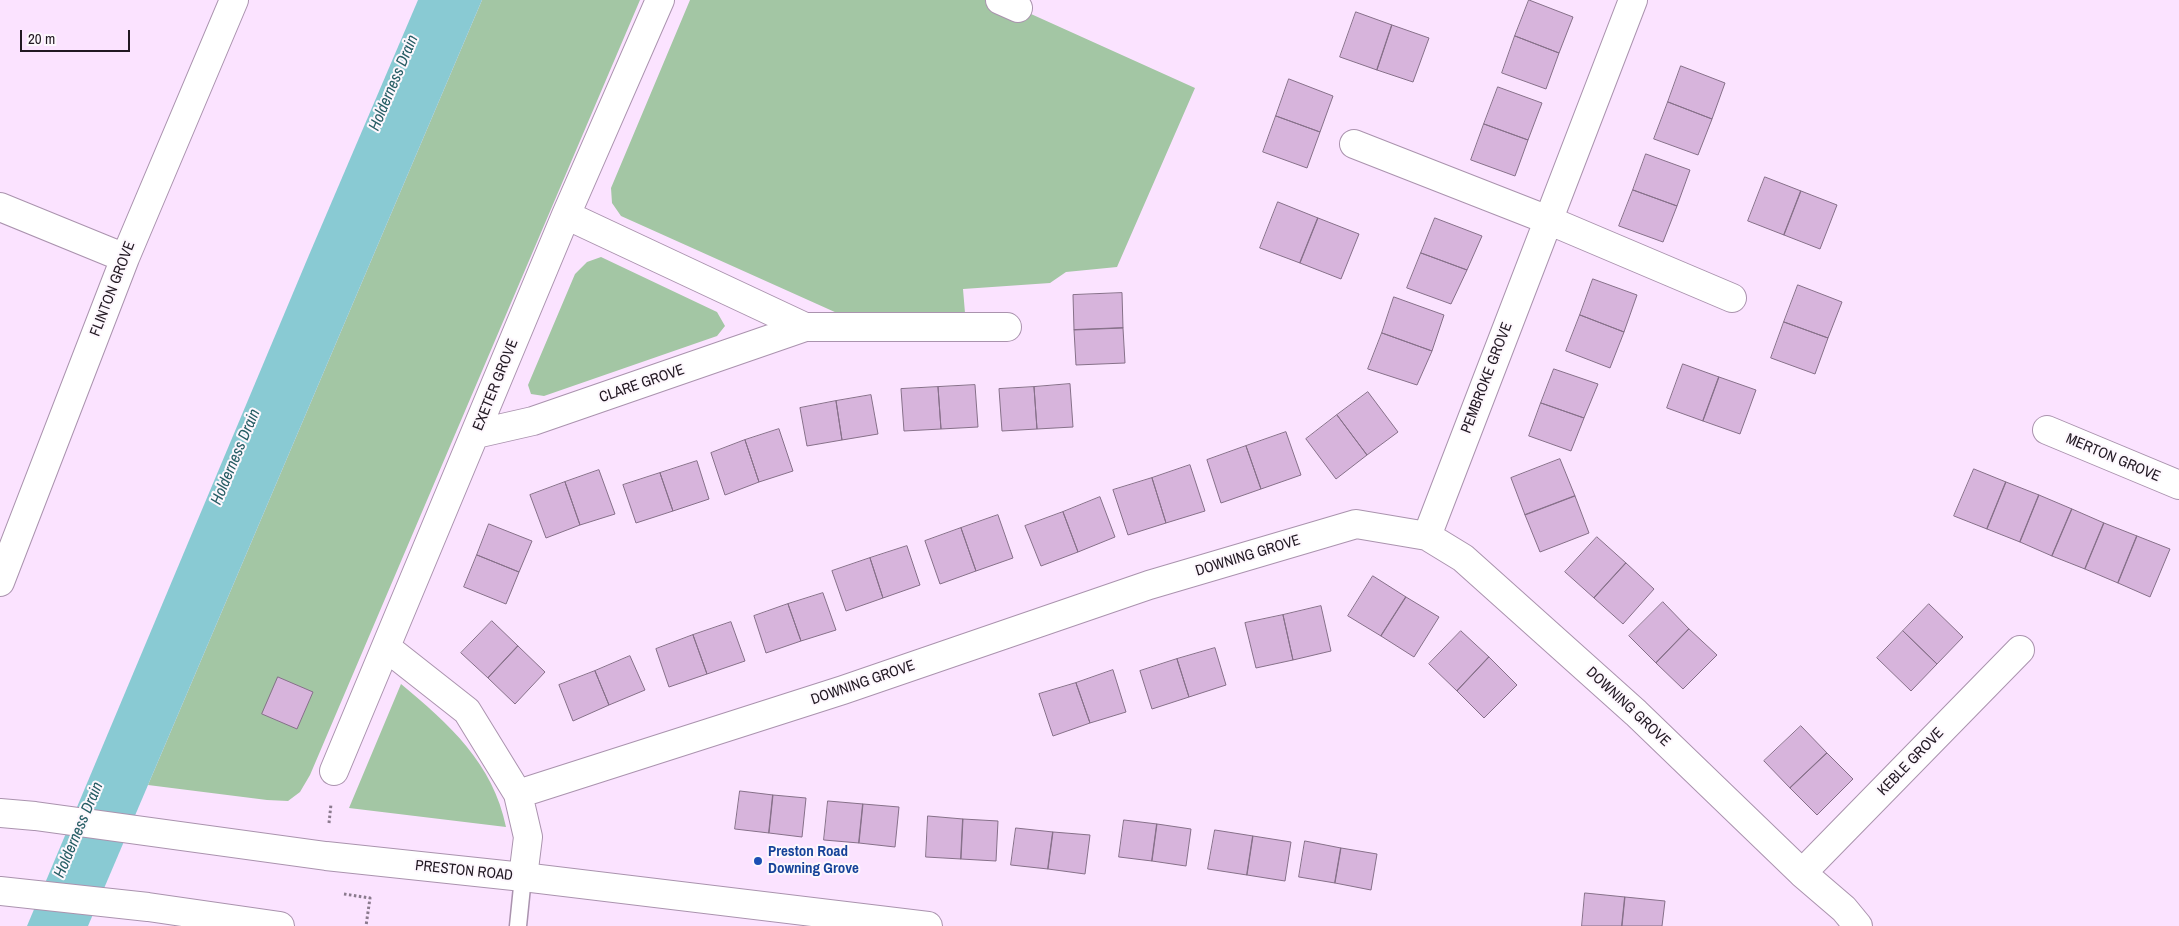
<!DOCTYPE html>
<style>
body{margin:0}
#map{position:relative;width:2179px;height:926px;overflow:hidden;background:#fbe3ff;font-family:"Archivo Narrow",sans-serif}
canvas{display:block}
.scale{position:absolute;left:20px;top:30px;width:110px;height:22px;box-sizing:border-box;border:2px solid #211822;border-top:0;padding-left:6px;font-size:15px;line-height:18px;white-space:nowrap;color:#211822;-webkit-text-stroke:4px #fdf7fd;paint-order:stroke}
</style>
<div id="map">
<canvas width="2179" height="926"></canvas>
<div class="scale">20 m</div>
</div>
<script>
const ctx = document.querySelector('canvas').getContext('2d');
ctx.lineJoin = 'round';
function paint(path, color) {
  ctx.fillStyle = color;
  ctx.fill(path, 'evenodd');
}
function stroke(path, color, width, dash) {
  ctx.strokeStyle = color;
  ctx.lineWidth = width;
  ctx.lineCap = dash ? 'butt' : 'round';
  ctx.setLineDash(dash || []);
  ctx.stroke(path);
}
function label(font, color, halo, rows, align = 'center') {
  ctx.font = font + ' "Archivo Narrow",sans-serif';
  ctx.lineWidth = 4;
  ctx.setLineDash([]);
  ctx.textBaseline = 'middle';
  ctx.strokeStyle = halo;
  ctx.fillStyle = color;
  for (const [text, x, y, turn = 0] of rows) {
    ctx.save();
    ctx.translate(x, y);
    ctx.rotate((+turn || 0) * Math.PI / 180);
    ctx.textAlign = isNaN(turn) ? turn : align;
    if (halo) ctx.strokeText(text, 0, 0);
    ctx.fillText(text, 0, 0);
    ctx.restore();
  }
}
paint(new Path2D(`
 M482 0H640L310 775 300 792 288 801 267 800 148 785Z
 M690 0H1000L1195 88 1117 267 1066 272 1050 283 963 289 965 313H837L621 216 612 203 611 188Z
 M601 257 717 312 725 326 717 336 544 396 531 394 528 385 575 274 587 262Z
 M401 684C449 724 493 763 506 827L349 808Z`), '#a3c6a4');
paint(new Path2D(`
 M418 0H482L88 926H27L309 255Z`), '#89cad3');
const building = new Path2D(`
 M1529 0 1573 17 1559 53 1515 36Z
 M1356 12 1392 25 1377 70 1340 57Z
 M1392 25 1429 38 1413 82 1377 70Z
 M1515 36 1559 53 1546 89 1502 73Z
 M1681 66 1725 83 1712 119 1668 102Z
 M1289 79 1333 96 1320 132 1276 116Z
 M1498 87 1542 103 1528 140 1484 124Z
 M1668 102 1712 119 1698 155 1654 139Z
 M1276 116 1320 132 1307 168 1263 152Z
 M1484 124 1528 140 1515 176 1471 160Z
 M1646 154 1690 170 1677 206 1633 190Z
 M1765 177 1801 191 1784 235 1748 221Z
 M1633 190 1677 206 1663 242 1619 226Z
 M1801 191 1837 205 1820 249 1784 235Z
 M1278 202 1318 218 1300 263 1260 248Z
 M1318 218 1359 234 1341 279 1300 263Z
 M1435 218 1482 236 1467 270 1421 253Z
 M1421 253 1467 270 1451 304 1407 288Z
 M1593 279 1637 295 1624 332 1580 315Z
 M1798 285 1842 302 1828 338 1784 322Z
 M1122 293 1123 328 1074 330 1073 295Z
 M1394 297 1444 315 1432 351 1382 333Z
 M1580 315 1624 332 1610 368 1566 351Z
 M1784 322 1828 338 1815 374 1771 358Z
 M1123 328 1125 363 1076 365 1074 330Z
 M1382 333 1432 351 1417 385 1368 369Z
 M1683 364 1719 377 1703 421 1667 408Z
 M1554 369 1598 384 1584 418 1541 403Z
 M1719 377 1756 390 1740 434 1703 421Z
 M1070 384 1073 427 1037 429 1034 387Z
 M975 385 978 427 941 429 938 387Z
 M938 387 941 429 904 431 901 389Z
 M1034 387 1037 429 1002 431 999 389Z
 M1368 392 1398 432 1367 455 1337 415Z
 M871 395 878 434 842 440 836 401Z
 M836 401 842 440 807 446 800 408Z
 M1541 403 1584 418 1571 451 1529 436Z
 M1337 415 1367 455 1336 479 1306 439Z
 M779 429 793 471 759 482 745 440Z
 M1286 432 1301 475 1261 489 1246 446Z
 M745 440 759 482 725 495 711 453Z
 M1246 446 1261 489 1221 503 1207 460Z
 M1560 459 1575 496 1525 515 1511 478Z
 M697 461 709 499 673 511 660 473Z
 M1190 465 1205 511 1166 523 1152 478Z
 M1974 469 2006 482 1987 529 1954 516Z
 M599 470 615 514 580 525 565 482Z
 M660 473 673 511 636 523 623 485Z
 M1152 478 1166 523 1128 535 1113 490Z
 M565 482 580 525 546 538 530 495Z
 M2006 482 2039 495 2020 542 1987 529Z
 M2039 495 2072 509 2052 556 2020 542Z
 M1575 496 1589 533 1540 552 1525 515Z
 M1100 497 1115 537 1078 552 1063 512Z
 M2072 509 2104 523 2085 569 2052 556Z
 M1063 512 1078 552 1041 566 1025 526Z
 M998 515 1013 558 976 571 961 528Z
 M2104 523 2137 536 2118 583 2085 569Z
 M489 524 532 541 519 572 477 555Z
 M961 528 976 571 940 584 925 541Z
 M2137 536 2170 549 2150 597 2118 583Z
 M1597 537 1626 563 1594 598 1565 572Z
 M907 546 920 585 883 598 870 558Z
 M477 555 519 572 506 604 464 587Z
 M870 558 883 598 846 611 832 571Z
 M1626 563 1654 589 1623 624 1594 598Z
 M1373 576 1406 597 1381 636 1348 616Z
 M823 593 836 630 801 641 788 604Z
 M1406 597 1439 617 1414 657 1381 636Z
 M1663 602 1689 629 1656 663 1629 636Z
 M788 604 801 641 766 653 754 616Z
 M1929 604 1963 637 1937 664 1903 631Z
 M1321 606 1331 651 1293 660 1283 615Z
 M1283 615 1293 660 1256 668 1245 623Z
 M492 621 518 646 488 678 461 653Z
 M731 622 745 661 707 674 693 635Z
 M1689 629 1717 655 1683 689 1656 663Z
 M1461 631 1489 657 1457 691 1429 664Z
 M1903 631 1937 664 1911 691 1877 658Z
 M693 635 707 674 669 687 656 649Z
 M518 646 545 672 515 704 488 678Z
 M1215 648 1226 685 1189 697 1177 659Z
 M630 656 645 690 609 705 595 671Z
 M1489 657 1517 685 1484 718 1457 691Z
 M1177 659 1189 697 1152 709 1140 671Z
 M1113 670 1126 712 1090 723 1076 683Z
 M595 671 609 705 573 721 559 685Z
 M278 677 313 692 297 729 262 714Z
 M1076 683 1090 723 1053 736 1039 694Z
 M1801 726 1827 753 1790 788 1764 761Z
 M1827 753 1853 779 1817 815 1790 788Z
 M740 791 773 795 769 833 735 829Z
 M773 795 806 798 802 837 769 833Z
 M828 801 863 804 859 843 824 840Z
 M863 804 899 807 895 847 859 843Z
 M928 816 963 819 961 859 926 857Z
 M963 819 998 821 996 861 961 859Z
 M1124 820 1157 824 1152 861 1119 857Z
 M1157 824 1191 829 1186 866 1152 861Z
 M1016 828 1053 832 1048 869 1011 865Z
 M1215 830 1253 836 1247 875 1208 869Z
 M1053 832 1090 835 1085 874 1048 869Z
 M1253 836 1291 842 1285 881 1247 875Z
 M1305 841 1341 848 1335 883 1299 877Z
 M1341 848 1377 854 1371 890 1335 883Z
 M1585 893 1625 897 1622 926H1582Z
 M1625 897 1665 901 1662 926H1622Z`);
paint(building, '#d7b4dc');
stroke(building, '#867089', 1);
const service = new Path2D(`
 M518 926 523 877`);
const minor = new Path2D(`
 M1000 0 1018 8
 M1354 144 1548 220 1732 298
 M0 207 125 258
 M566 215 805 327
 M2047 430 2179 485
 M476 434 533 421 805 327H1007
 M1427 536 1633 0
 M0 582 125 258 234 0
 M387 648 467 711 518 794 528 837 523 877
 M334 771 566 215 660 0
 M518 794 843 690 1149 585 1356 524 1427 536 1463 558 1636 713 1802 873 1844 909 1858 926
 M1802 873 2020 650`);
const tertiary = new Path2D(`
 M0 813 35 816 326 856 523 877 928 926
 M0 891 148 907 280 926`);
stroke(service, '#aa93ae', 19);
stroke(minor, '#aa93ae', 30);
stroke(tertiary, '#aa93ae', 30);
stroke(new Path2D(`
 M329 823 331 804
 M344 894 370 898 366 926`), '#8a7a8d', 3, [2.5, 2.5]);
stroke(service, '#fff', 16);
stroke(minor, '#fff', 28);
stroke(tertiary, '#fff', 28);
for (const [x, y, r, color] of [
 [758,861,5,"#1a4fb4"]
]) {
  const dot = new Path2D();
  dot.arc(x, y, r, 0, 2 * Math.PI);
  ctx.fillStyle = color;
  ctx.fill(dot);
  stroke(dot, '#fdf7fd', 2);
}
label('15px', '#211822', '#fdf7fd', [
 ["FLINTON GROVE",113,289,-69],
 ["PEMBROKE GROVE",1487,378,-69],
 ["CLARE GROVE",642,384,-19],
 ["EXETER GROVE",496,385,-68],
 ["MERTON GROVE",2113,458,23],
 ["DOWNING GROVE",1248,556,-17],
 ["DOWNING GROVE",863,683,-19],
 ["DOWNING GROVE",1628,707,43],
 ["KEBLE GROVE",1911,762,-46],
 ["PRESTON ROAD",464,871,6]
]);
label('bold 15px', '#164399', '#fdf7fd', [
 ["Preston Road",768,852],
 ["Downing Grove",768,869]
], 'left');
label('italic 16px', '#265d64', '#fdf7fd', [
 ["Holderness Drain",394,83,-67],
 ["Holderness Drain",236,457,-67],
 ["Holderness Drain",79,830,-67]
]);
</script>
